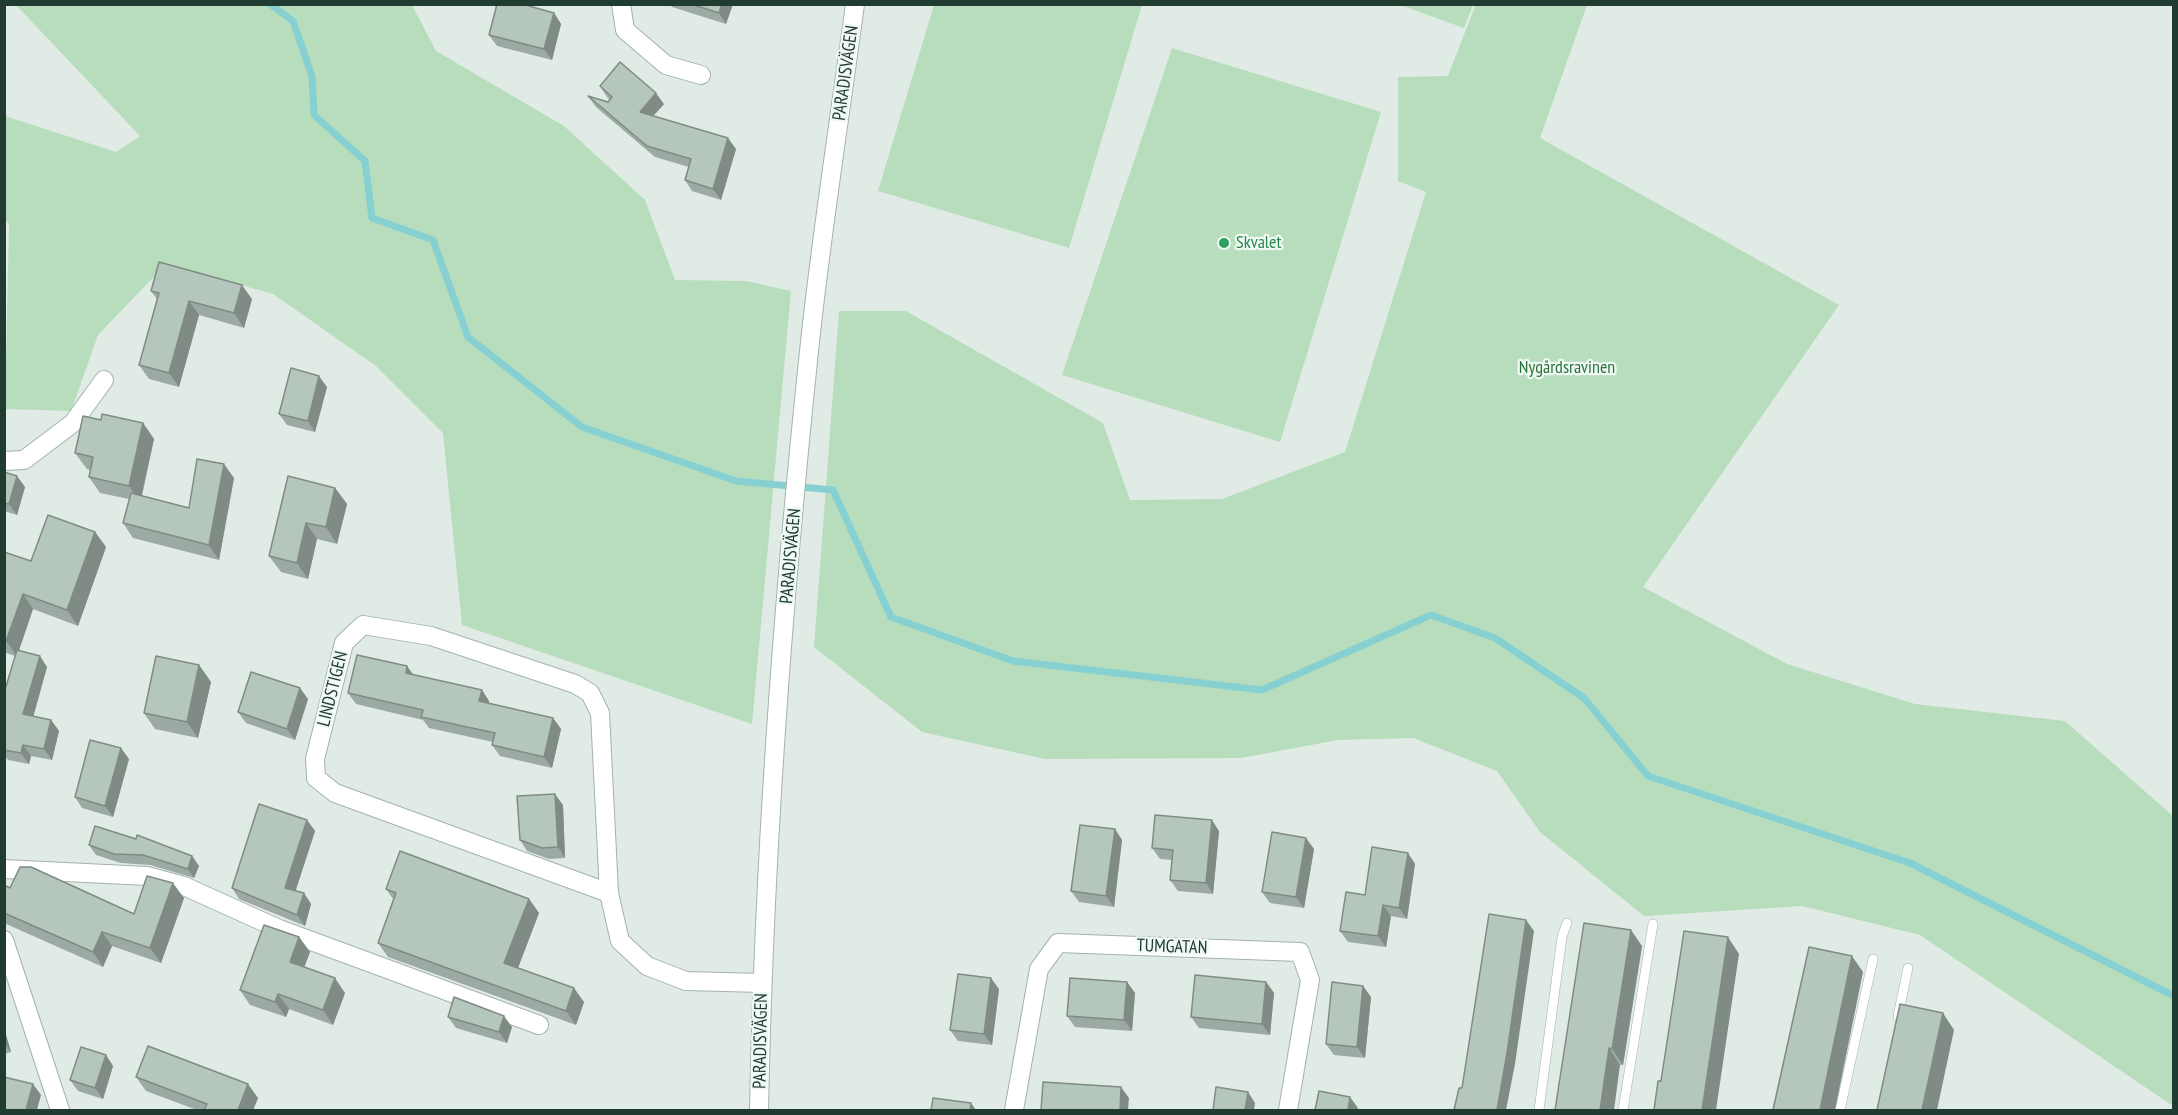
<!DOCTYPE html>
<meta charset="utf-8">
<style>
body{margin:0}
#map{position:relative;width:2178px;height:1115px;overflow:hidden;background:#e0ebe5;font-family:"PT Sans Narrow",sans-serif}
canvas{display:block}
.frame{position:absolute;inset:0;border:6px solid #203c31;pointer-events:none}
</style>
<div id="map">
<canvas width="2178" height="1115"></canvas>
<div class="frame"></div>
</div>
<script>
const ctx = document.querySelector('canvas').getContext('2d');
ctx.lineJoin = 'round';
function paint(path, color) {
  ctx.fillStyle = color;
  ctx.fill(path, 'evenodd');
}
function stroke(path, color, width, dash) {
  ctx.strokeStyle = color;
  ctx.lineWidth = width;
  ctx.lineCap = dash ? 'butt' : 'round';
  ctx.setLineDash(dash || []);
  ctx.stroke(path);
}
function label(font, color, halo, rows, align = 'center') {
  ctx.font = font + ' "PT Sans Narrow",sans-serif';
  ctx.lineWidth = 4.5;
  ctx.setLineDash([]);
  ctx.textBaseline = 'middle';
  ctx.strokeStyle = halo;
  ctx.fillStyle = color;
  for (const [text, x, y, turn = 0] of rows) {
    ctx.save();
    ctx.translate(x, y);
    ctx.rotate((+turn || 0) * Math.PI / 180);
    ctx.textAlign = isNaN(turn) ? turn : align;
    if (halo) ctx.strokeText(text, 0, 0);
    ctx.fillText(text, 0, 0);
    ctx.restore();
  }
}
paint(new Path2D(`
 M1476 4 1587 5 1540 138 1839 305 1643 587 1787 664 1915 704 2065 721 2173 816V1106L1920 935 1802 906 1644 916 1540 832 1497 771 1413 738 1338 740 1241 758 1045 759 922 732 814 647 839 311H906L1103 423 1130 500 1222 499 1345 452 1426 192 1398 181V77L1448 76Z
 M16 5H412L436 51 564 126 645 200 675 280 746 281 791 291 752 724 462 625 443 433 376 366 273 294 166 264 98 335 71 411 5 409 9 225 4 217 5 116 116 152 140 136Z
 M934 5H1142L1069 248 878 191Z
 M1400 5H1473L1464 28Z
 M1172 48 1381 112 1280 442 1062 375Z`), '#b8ddbd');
stroke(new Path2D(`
 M270 4 293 21 312 76 314 115 365 161 372 218 433 240 468 337 582 427 736 481 833 490 891 617 1013 661 1262 690 1431 615 1495 638 1584 698 1648 776 1910 863 2174 996`), '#86d0d2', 7);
const service = new Path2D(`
 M1898 1016 1908 968
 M1539 1110 1562 937 1567 923
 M1623 1110 1653 924
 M1840 1110 1873 959`);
const minor = new Path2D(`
 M621 4 625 30 666 65 701 75
 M4 461 24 460 73 423 104 380
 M4 869 147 876 184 886 279 929 539 1025
 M609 893 335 793 316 778 315 759 344 643 363 625 431 636 575 684 590 693 600 713 609 893 620 941 647 966 686 981 762 983
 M4 940 60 1110
 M1014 1110 1039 969 1058 943 1300 952 1310 980 1288 1110`);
const tertiary = new Path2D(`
 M759 1110C764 854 783 597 810 342 822 229 840 117 855 4`);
stroke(service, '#a3b3ab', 10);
stroke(minor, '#a3b3ab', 20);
stroke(tertiary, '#a3b3ab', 20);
stroke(service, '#fff', 9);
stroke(minor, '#fff', 18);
stroke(tertiary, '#fff', 18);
paint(new Path2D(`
 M670 4H733L726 24 672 7Z
 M554 13 561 24 552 60 497 46 489 35Z
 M600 86 664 104 653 116 736 149 721 200 692 191 685 180 689 167 655 157 596 107 588 96 608 102 610 100 607 97Z
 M151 291 252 299 244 328 199 315 179 387 149 379 139 365 157 299Z
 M327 387 315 432 287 425 279 414Z
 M101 420 143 423 154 439 142 496 189 508 234 478 219 560 133 538 123 523 129 499 100 493 89 477 91 470 87 469 75 453Z
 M4 472 25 487 17 515 4 511Z
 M335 488 347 504 337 544 317 539 308 579 281 572 269 556Z
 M95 532 106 547 78 626 33 609 19 650 47 667 33 716 51 720 59 731 52 760 31 756 29 764 8 760 4 755V693L15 656 4 652V552L31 561Z
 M199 665 211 682 198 738 155 729 144 713Z
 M413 675 482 690 489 701V703L553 718 561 729 552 768 500 756 492 745 493 742 429 728 423 720 356 704 348 693Z
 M308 699 295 740 246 723 238 712Z
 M129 759 113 817 82 808 75 797Z
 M563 805 565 858 549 859 527 851 520 840Z
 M307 820 315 831 295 891 304 893 311 904 305 926 239 899 232 888Z
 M1115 829 1122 840 1114 907 1079 902 1071 891Z
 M1219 831 1213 894 1178 891 1170 880 1172 860 1160 859 1152 848Z
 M136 839 192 856 199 866 194 878 150 865 121 863 96 855 89 845Z
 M1314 849 1304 908 1270 903 1262 892Z
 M1408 853 1415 864 1407 919 1391 916 1386 947 1348 942 1340 931 1365 895Z
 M4 885 10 888 134 914 184 898 161 963 112 946 103 967 4 923Z
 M386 889 529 899 539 913 518 968 584 1002 576 1025 388 957 378 943 393 899Z
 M299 937 310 952 304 967 345 993 333 1025 289 1009 286 1017 250 1005 240 990Z
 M1642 946 1623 1065H1620L1555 1110Z
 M1127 982 1135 993 1132 1031 1075 1027 1067 1016Z
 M1266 982 1274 993 1270 1035 1199 1028 1191 1017Z
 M1363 986 1371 997 1365 1058 1334 1055 1326 1044Z
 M999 989 992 1045 958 1041 950 1030Z
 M448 1017 512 1027 507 1043 456 1028Z
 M4 1028 11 1052 4 1054Z
 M106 1055 113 1066 103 1099 78 1091 70 1080Z
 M136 1077 258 1098 253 1110H197L146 1091Z`), '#9caaa3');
paint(new Path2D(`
 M722 4H733L726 24 719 13Z
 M554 13 561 24 552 60 544 49Z
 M656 93 664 104 647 123 640 112Z
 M728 138 736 149 721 200 713 189Z
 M242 285 252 299 244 328 234 313Z
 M189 301 199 315 179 387 169 373Z
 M319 376 327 387 315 432 308 421Z
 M143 423 154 439 140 502 129 486Z
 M224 464 234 478 219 560 209 545Z
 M17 476 25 487 17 515 9 504Z
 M335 488 347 504 337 544 326 527Z
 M306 523 317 539 308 579 297 563Z
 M95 532 106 547 78 626 67 610Z
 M23 594 33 609 17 656 6 641Z
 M40 656 47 667 31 725 23 714Z
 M199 665 211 682 198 738 187 722Z
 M407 666 415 677 406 673Z
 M300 688 308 699 295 740 287 729Z
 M482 690 489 701 487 712 479 701Z
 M553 718 561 729 552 768 544 757Z
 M51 720 59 731 52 760 44 749Z
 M23 745 31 756 29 764 21 753Z
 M121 748 129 759 113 817 105 806Z
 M555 794 563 805 565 858 558 847Z
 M307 820 315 831 293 899 285 888Z
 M1212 820 1219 831 1213 894 1206 883Z
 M1115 829 1122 840 1114 907 1106 896Z
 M1306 838 1314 849 1304 908 1296 897Z
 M1408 853 1415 864 1407 919 1399 908Z
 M192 856 199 866 194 878 188 869Z
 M173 883 184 898 161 963 150 948Z
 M304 893 311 904 305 926 297 915Z
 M529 899 539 913 514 978 504 963Z
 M1383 905 1391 916 1386 947 1378 936Z
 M1526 920 1534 931 1515 1064 1506 1110H1497Z
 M1631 930 1642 946 1623 1065 1612 1049Z
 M102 932 112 946 103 967 93 952Z
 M299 937 310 952 301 976 290 962Z
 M1728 937 1739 954 1716 1110H1702Z
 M1852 956 1863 972 1835 1110H1820Z
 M335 978 345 993 333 1025 323 1010Z
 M991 978 999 989 992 1045 984 1034Z
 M1127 982 1135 993 1132 1031 1124 1020Z
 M1266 982 1274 993 1270 1035 1262 1024Z
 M1363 986 1371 997 1365 1058 1357 1047Z
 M574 988 584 1002 576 1025 566 1011Z
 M278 994 289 1009 286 1017 275 1002Z
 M1943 1013 1954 1030 1937 1110H1922Z
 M504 1016 512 1027 507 1043 499 1032Z
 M4 1028 11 1052 4 1043Z
 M1609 1048 1620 1065 1614 1110H1600Z
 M106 1055 113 1066 103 1099 95 1088Z
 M33 1084 41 1095 37 1110H26Z
 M248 1084 258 1098 253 1110H238Z
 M1121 1087 1129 1098 1128 1110H1120Z
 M1248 1092 1255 1103 1254 1110H1245Z
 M1350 1097 1358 1108 1357 1110H1348Z
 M971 1103 976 1110H970Z`), '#7f8b84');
const building = new Path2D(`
 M497 4H522L554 13 544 49 489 35Z
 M691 4H722L719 13Z
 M620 62 656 93 640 112 728 138 713 189 685 180 691 159 647 146 588 96 608 102 612 97 600 86Z
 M159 262 242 285 234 313 189 301 169 373 139 365 159 293 151 291Z
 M291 368 319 376 308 421 279 414Z
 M102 414 143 423 129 486 89 477 93 457 75 453 83 416 101 420Z
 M197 459 224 464 209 545 123 523 131 493 189 508Z
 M4 472 17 476 9 504 4 503Z
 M288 476 335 488 326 527 306 523 297 563 269 556Z
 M48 515 95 532 67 610 23 594 6 641 4 640V552L31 561Z
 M17 650 40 656 23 714 51 720 44 749 23 745 21 753 4 750V693Z
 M357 655 407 666 406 673 482 690 479 701 553 718 544 757 492 745 495 733 421 717 423 710 348 693Z
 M156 656 199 665 187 722 144 713Z
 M251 672 300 688 287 729 238 712Z
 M90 740 121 748 105 806 75 797Z
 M555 794 558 847 542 848 520 840 517 796Z
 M259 804 307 820 285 888 304 893 297 915 232 888Z
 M1155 815 1212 820 1206 883 1170 880 1173 850 1152 848Z
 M1080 825 1115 829 1106 896 1071 891Z
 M95 826 136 839 137 835 192 856 188 869 143 855 114 854 89 845Z
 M1272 832 1306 838 1296 897 1262 892Z
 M1372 847 1408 853 1399 908 1383 905 1378 936 1340 931 1346 892 1365 895Z
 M400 851 529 899 504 963 574 988 566 1011 378 943 396 893 386 889Z
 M20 867H31L134 914 147 876 173 883 150 948 102 932 93 952 4 913V885L10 888Z
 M1489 914 1526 920 1507 1053 1497 1110H1454L1459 1088H1462Z
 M1584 923 1631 930 1612 1049 1609 1048 1600 1110H1555Z
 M264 925 299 937 290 962 335 978 323 1010 278 994 275 1002 240 990Z
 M1684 931 1728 937 1702 1110H1654L1658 1081H1661Z
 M1809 947 1852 956 1820 1110H1773Z
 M958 974 991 978 984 1034 950 1030Z
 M1195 975 1266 982 1262 1024 1191 1017Z
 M1070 978 1127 982 1124 1020 1067 1016Z
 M1332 982 1363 986 1357 1047 1326 1044Z
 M454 997 504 1016 499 1032 448 1017Z
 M1900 1004 1943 1013 1922 1110H1877Z
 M148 1046 248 1084 238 1110H204L207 1104 136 1077Z
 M81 1047 106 1055 95 1088 70 1080Z
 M4 1077 33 1084 26 1110H9L4 1109Z
 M1043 1082 1121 1087 1120 1110H1041Z
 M1216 1087 1248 1092 1245 1110H1213Z
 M1319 1091 1350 1097 1348 1110H1315Z
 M933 1098 971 1103 970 1110H931Z`);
paint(building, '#b5c6bd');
stroke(building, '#7f8b84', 1.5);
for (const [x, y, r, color] of [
 [1224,243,6,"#2e9e5b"]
]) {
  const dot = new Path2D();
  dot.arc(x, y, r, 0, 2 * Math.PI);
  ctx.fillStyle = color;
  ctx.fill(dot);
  stroke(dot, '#f0f8f3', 2);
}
label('18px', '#203c31', '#f0f8f3', [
 ["PARADISVÄGEN",846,73,-82],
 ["PARADISVÄGEN",791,556,-85],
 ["LINDSTIGEN",333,689,-76],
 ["TUMGATAN",1172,947,2],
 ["PARADISVÄGEN",761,1041,-89]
]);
label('18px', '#27864d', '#f0f8f3', [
 ["Skvalet",1236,243]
], 'left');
label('18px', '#29743d', '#f0f8f3', [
 ["Nygårdsravinen",1567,368]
]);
</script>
